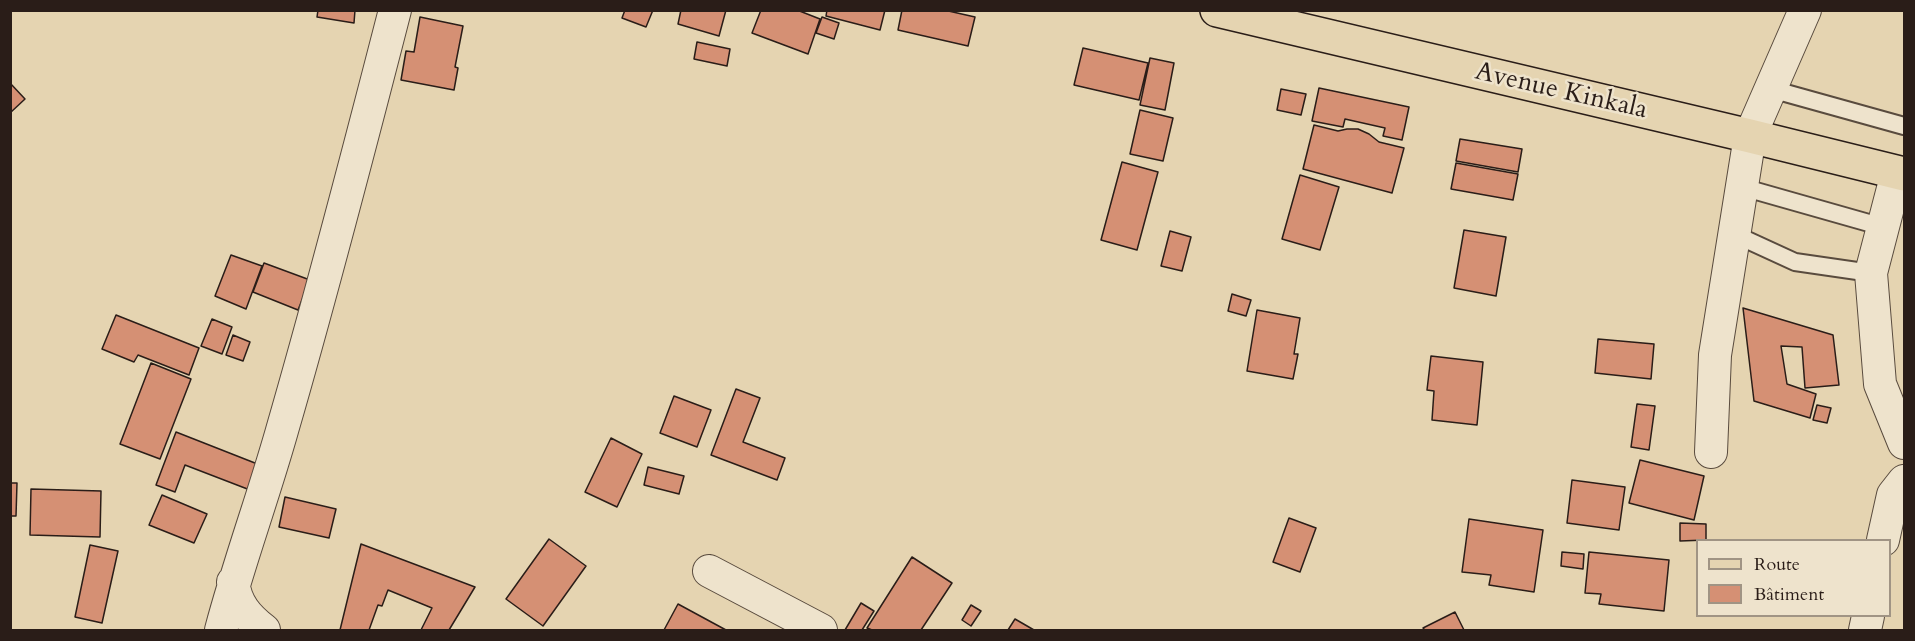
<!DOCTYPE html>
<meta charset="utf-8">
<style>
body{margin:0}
#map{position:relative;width:1915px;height:641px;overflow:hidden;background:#e5d4b1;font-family:Cardo,serif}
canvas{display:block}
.frame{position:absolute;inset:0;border:12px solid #2a1d18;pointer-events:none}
.legend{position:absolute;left:1696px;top:539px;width:195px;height:78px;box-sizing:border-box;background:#eee3cc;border:2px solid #a09484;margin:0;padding:8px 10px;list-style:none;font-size:18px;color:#2a1d18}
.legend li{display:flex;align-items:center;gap:12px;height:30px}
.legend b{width:30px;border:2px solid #a09484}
</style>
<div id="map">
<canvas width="1915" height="641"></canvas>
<div class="frame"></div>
<ul class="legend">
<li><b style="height:8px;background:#e5d4b1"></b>Route</li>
<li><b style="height:16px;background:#d59074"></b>Bâtiment</li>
</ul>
</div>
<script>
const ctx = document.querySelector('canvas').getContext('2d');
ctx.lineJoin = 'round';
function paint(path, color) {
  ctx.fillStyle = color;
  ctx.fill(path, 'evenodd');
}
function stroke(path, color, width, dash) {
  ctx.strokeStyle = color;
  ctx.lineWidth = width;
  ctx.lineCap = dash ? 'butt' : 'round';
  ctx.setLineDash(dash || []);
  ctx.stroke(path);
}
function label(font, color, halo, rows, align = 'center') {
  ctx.font = font + ' Cardo,serif';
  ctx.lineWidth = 5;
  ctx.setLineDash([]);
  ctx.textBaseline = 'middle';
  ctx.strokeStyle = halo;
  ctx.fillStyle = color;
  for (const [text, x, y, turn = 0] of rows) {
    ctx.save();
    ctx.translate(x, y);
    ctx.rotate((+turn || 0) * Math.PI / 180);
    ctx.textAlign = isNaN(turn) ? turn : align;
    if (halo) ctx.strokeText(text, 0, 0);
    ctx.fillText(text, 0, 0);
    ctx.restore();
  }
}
const building = new Path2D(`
 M318 10H355L354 23 317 17Z
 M625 10H653L646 27 622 18Z
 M681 10H726L719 36 678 24Z
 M761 10H797L820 19 808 54 752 33Z
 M827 10H885L880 30 826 16Z
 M902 10H944L975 17 968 46 898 30Z
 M420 17 463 26 455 67 458 68 454 90 401 80 406 51 414 52Z
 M822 17 839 23 834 39 816 33Z
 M697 42 730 49 727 66 694 59Z
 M1083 48 1148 63 1139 100 1074 85Z
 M1150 58 1174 63 1165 110 1140 105Z
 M10 83 25 99 10 113Z
 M1319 88 1409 107 1402 140 1383 136 1385 128 1345 119 1343 127 1312 121Z
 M1281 89 1306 94 1301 115 1277 110Z
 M1140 110 1173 118 1163 161 1130 154Z
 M1314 125 1338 131 1347 129H1358L1369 134 1379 142 1404 148 1392 193 1303 169Z
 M1460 139 1522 149 1518 172 1456 161Z
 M1122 162 1158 172 1137 250 1101 240Z
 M1456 163 1518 174 1513 200 1451 189Z
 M1300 175 1339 187 1320 250 1282 239Z
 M1464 230 1506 237 1496 296 1454 288Z
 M1170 231 1191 237 1182 271 1161 266Z
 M231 255 262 266 246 309 215 296Z
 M264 263 310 280 298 310 253 292Z
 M1232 294 1251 300 1246 316 1228 311Z
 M1743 308 1833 335 1839 385 1805 388 1802 347 1781 346 1787 384 1816 394 1810 418 1754 401Z
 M1257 310 1300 318 1294 354H1298L1293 379 1247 371Z
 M116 315 199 348 189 375 138 355 134 362 102 349Z
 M212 319 232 327 222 354 201 346Z
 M233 335 250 342 243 361 226 355Z
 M1598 339 1654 344 1651 379 1595 373Z
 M1431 356 1483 362 1477 425 1432 420 1434 391 1427 390Z
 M151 363 191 379 160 459 120 444Z
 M736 389 760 398 743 442 785 458 777 480 711 455Z
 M674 396 711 410 697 447 660 433Z
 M1637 404 1655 406 1649 450 1631 447Z
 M1817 405 1831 408 1827 423 1813 420Z
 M176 432 260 465 250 490 185 465 175 492 156 485Z
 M611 438 642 454 617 507 585 492Z
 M1640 460 1704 476 1694 520 1629 503Z
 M648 467 684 476 679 494 644 485Z
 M1572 480 1625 487 1619 530 1567 523Z
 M10 483H17L16 516H10Z
 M31 489 101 491 100 537 30 535Z
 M162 495 207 514 194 543 149 525Z
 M285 497 336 509 329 538 279 527Z
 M1289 518 1316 528 1300 572 1273 562Z
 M1469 519 1543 530 1534 592 1489 585 1491 575 1462 572Z
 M1680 523 1706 524V540L1680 541Z
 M549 539 586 566 543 626 506 599Z
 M361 544 475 587 449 630H421L432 608 388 590 382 606 378 605 369 630H340Z
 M90 545 118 551 102 623 75 617Z
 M1562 552 1584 554 1583 569 1561 566Z
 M1589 552 1669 560 1664 611 1599 604 1601 594 1585 593Z
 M912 557 952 583 921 630H872L867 628Z
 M861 603 874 611 862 630H845Z
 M678 604 726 630H664Z
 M971 605 981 611 971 626 962 620Z
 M1455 612 1464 630H1425L1423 628Z
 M1015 619 1034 630H1008Z`);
paint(building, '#d59074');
stroke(building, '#2a1d18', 1.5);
const lane = new Path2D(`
 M1771 89 1904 126
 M1742 187 1883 227
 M1734 234 1795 262 1871 273`);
const street = new Path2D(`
 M1897 173 1871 273 1880 384 1904 443
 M1711 452 1715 355 1750 136 1805 10
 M1883 540 1893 495 1904 481
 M709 571 821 630
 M233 582C236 604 247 617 264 630
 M221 630C239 562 264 495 283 427 323 289 359 150 395 10
 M1865 630 1868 616`);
const primary = new Path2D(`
 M1217 10 1750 136 1904 174`);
stroke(lane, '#594b3e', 20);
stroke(street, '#594b3e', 34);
stroke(primary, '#2a1d18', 36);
stroke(lane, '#eee3cc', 16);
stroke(street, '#eee3cc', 32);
stroke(primary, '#e5d4b1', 33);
label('26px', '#2a1d18', '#eee3cc', [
 ["Avenue Kinkala",1561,92,13]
]);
</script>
